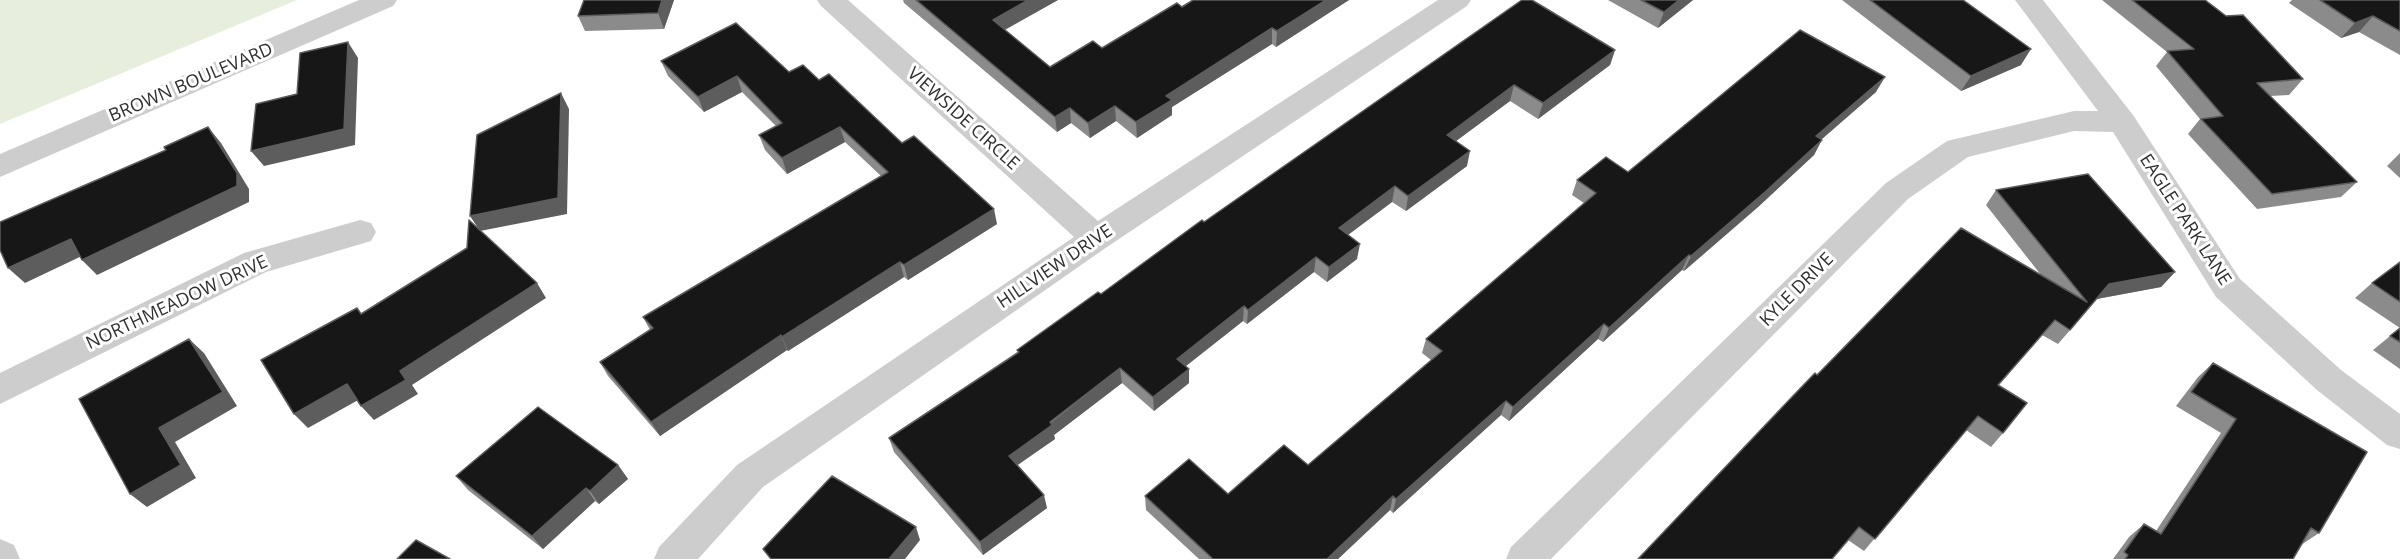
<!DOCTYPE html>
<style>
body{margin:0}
canvas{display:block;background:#fff}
</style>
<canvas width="2400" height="559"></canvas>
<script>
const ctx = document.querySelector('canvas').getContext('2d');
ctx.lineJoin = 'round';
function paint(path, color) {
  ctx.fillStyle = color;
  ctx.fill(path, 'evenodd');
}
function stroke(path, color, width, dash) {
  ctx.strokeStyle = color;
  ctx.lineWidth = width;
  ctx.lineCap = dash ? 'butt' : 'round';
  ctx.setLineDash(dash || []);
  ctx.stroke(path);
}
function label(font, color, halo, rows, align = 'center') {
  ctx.font = font + ' "Open Sans",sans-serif';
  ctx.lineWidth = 6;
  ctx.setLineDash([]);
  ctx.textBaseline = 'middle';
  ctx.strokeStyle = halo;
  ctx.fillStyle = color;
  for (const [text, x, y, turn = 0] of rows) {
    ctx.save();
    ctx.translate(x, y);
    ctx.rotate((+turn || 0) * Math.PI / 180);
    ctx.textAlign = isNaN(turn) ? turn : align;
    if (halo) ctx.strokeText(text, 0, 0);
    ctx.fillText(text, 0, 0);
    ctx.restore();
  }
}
paint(new Path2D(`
 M0 0H297L0 124Z`), '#e8eedd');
paint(new Path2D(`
 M359 0H397L393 6 0 177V154Z
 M817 0H848L1098 221 1438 0H1471L1467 6 1107 247 763 487 698 559H654L659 547 737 465 1074 237 821 6Z
 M2015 0H2043L2133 115 2240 279 2341 370 2400 414V449L2387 445 2317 390 2216 297 2113 132 2074 131 1968 157 1908 199 1551 559H1506L1511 547 1886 183 1947 141 2074 111H2098Z
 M360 220 371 223 376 232 371 241 266 272 0 404V373L244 253Z
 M0 539 14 545 20 559H0Z`), '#cdcdcd');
paint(new Path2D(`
 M584 0H674L664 29 585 31 578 16Z
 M903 0H1058L1005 30 1050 67 1102 48 1193 0H1349L1276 47 1272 44 1172 107V115L1137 138 1116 121 1090 138 1071 123 1057 132 904 3Z
 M1522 0 1615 50 1610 65 1538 119 1510 101 1456 141 1467 166 1406 211 1392 202 1348 235 1357 259 1327 282 1314 272 1247 324 1243 321 1186 366 1189 383 1154 411 1122 383 1054 435 1055 439 1017 465 1047 508 983 555 894 452 889 438 1018 353 1017 350 1101 294Z
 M1608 0H1693L1658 28Z
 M1842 0H1963L2021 65 1961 91Z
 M2102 0H2205L2303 79 2289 95 2270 96 2357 182 2341 197 2257 209 2188 134 2200 119 2156 66 2167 52Z
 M2292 0H2400V55L2359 32 2341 38 2289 3Z
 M661 61 789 72 819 80 902 143 997 224 908 280 904 277 788 351 787 350 660 436 608 376 600 362 650 330 643 317 881 176 845 142 787 174 765 150 759 135 776 126 742 92 704 112 668 76Z
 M1876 92 1822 139 1814 155 1758 207 1684 271 1682 270 1603 342 1598 339 1509 421 1501 415 1393 513 1390 510 1338 559H1199L1146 510 1145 496 1228 494 1308 465 1431 360 1422 353 1426 339 1584 203 1572 195 1577 180 1628 172Z
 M2400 153V178L2387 166Z
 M1996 190 2175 272 2161 287 2097 299 2058 344 2042 335 1998 386 2003 433 1991 447 1966 430 1864 551 1848 540 1817 375 2041 275 1986 205Z
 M2400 262V328L2355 298 2372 283Z
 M2400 328V369L2373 350Z
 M2213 363 2319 533 2301 545 2293 559H2113L2129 537 2144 524 2156 531 2221 433 2176 406 2198 377Z
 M618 465 628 479 599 504 595 501 543 549 468 490 456 476Z`), '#8b8b8b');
paint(new Path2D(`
 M662 0H674L664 29 658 13Z
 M1028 0H1058L995 35 993 20Z
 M1326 0H1349L1276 47 1277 31Z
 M1679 0H1693L1658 28 1664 12Z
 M2373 16 2359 32 2341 38 2355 23Z
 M1272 28V44L1172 107V115L1137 138 1136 122 1166 96Z
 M348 42 358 58 355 145 264 166 251 151Z
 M2031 49 2021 65 1961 91 1971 76Z
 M1615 50 1610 65 1538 119 1543 103Z
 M737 76 742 92 704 112 698 97Z
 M1885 77 1876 92 1808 151 1816 136Z
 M1514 85 1510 101 1444 150 1447 135Z
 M561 93 569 109 567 214 480 231 470 216Z
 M1115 106 1116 121 1090 138 1088 123Z
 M1070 108 1071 123 1057 132 1055 117Z
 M208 127 221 143 249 189V202L97 275 82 260Z
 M840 127 845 142 787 174 782 158Z
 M1822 140 1814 155 1758 207 1684 271 1691 256Z
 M1470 151 1467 166 1406 211 1408 196Z
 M1395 186 1392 202 1337 243 1339 228Z
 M994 209 997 224 908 280 904 265Z
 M71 239 86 254 25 283 8 268Z
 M1360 244 1357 259 1327 282 1329 267Z
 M1689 255 1682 270 1603 342 1609 328Z
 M1316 257 1314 272 1247 324 1248 310Z
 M900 262 904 277 788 351 782 337Z
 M2175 272 2161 287 2096 299 2109 284Z
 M537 283 546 298 412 385 418 394 374 420 361 406 400 371Z
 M1244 306 1243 321 1177 373V359Z
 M1604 324 1598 339 1509 421 1513 407Z
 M781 335 787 350 660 436 651 422Z
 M189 339 204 353 237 406 175 442 196 478 147 507 130 494Z
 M1120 368 1122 383 1054 435 1055 439 1012 469 1009 456Z
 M1189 369V383L1154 411 1153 397Z
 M347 384 360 399 308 428 294 414Z
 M1506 401 1501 415 1393 513 1396 499Z
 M618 465 628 479 599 504 590 491Z
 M586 488 595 501 543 549 532 536Z
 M1044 495 1047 508 983 555 980 542Z
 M1393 496 1390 510 1338 559H1327Z
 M916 527 920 540 905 559H889Z`), '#5d5d5d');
const building = new Path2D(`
 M584 0H662L658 13 578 16Z
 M916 0H1028L993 20 1050 67 1093 41 1102 48 1177 3 1182 7 1193 0H1326L1277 31 1272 28 1166 96 1172 100 1136 122 1115 106 1088 123 1070 108 1055 117Z
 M1522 0H1532L1615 50 1543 103 1514 85 1447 135 1470 151 1408 196 1395 186 1339 228 1360 244 1329 267 1316 257 1248 310 1244 306 1177 359 1189 369 1153 397 1120 368 1050 422 1052 425 1009 456 1044 495 980 542 889 438 1019 352 1017 350 1098 292 1101 294 1202 220 1204 222Z
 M1641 0H1679L1664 12Z
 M1870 0H1963L2031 49 1971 76Z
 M2132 0H2205L2226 16 2243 15 2303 79 2257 83 2357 182 2272 194 2201 119 2223 116 2167 51 2194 49Z
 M2320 0H2400V31L2373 16 2355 23Z
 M736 23 789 72 803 65 819 80 829 74 902 143 914 136 994 209 904 265 900 262 782 337 781 335 651 422 600 362 653 328 643 317 888 172 840 127 782 158 759 135 782 123 737 76 698 97 661 61Z
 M1800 30 1885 77 1816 136 1822 140 1765 192 1691 256 1689 255 1609 328 1604 324 1513 407 1506 401 1396 499 1393 496 1327 559H1213L1145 496 1189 459 1228 494 1284 445 1308 465 1442 351 1426 339 1596 193 1577 180 1606 157 1628 172Z
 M348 42 344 129 251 151 256 104 297 94 300 53Z
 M561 93 558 198 470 216 477 135Z
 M208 127 237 173V186L82 260 71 239 8 268 0 250V222L166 150 164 147Z
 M2088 174 2175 272 2109 284 2070 330 2055 320 1998 385 2027 403 2003 433 1978 416 1875 539 1859 527 1832 559H1638L1791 398 1815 373 1817 375 1961 228 2087 302 1996 190Z
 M469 220 537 283 400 371 406 380 361 406 347 384 294 414 261 360 357 308 361 314 467 248Z
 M2400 262V302L2372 283Z
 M2400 328V342L2390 336Z
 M189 339 223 392 159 428 181 465 130 494 79 399Z
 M2213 363 2367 452 2319 533 2311 528 2293 559H2125L2128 555 2124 552 2144 524 2161 534 2236 419 2191 392Z
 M538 407 618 465 590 491 586 488 532 536 456 476Z
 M832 476 916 527 889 559H771L763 549Z
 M416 540 450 559H397Z`);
paint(building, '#171717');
stroke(building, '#5d5d5d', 1.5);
label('18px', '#303030', '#fff', [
 ["BROWN BOULEVARD",191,83,-23],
 ["VIEWSIDE CIRCLE",963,119,42],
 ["EAGLE PARK LANE",2185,220,57],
 ["HILLVIEW DRIVE",1055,267,-34],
 ["KYLE DRIVE",1797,290,-45],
 ["NORTHMEADOW DRIVE",177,303,-25]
]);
</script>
